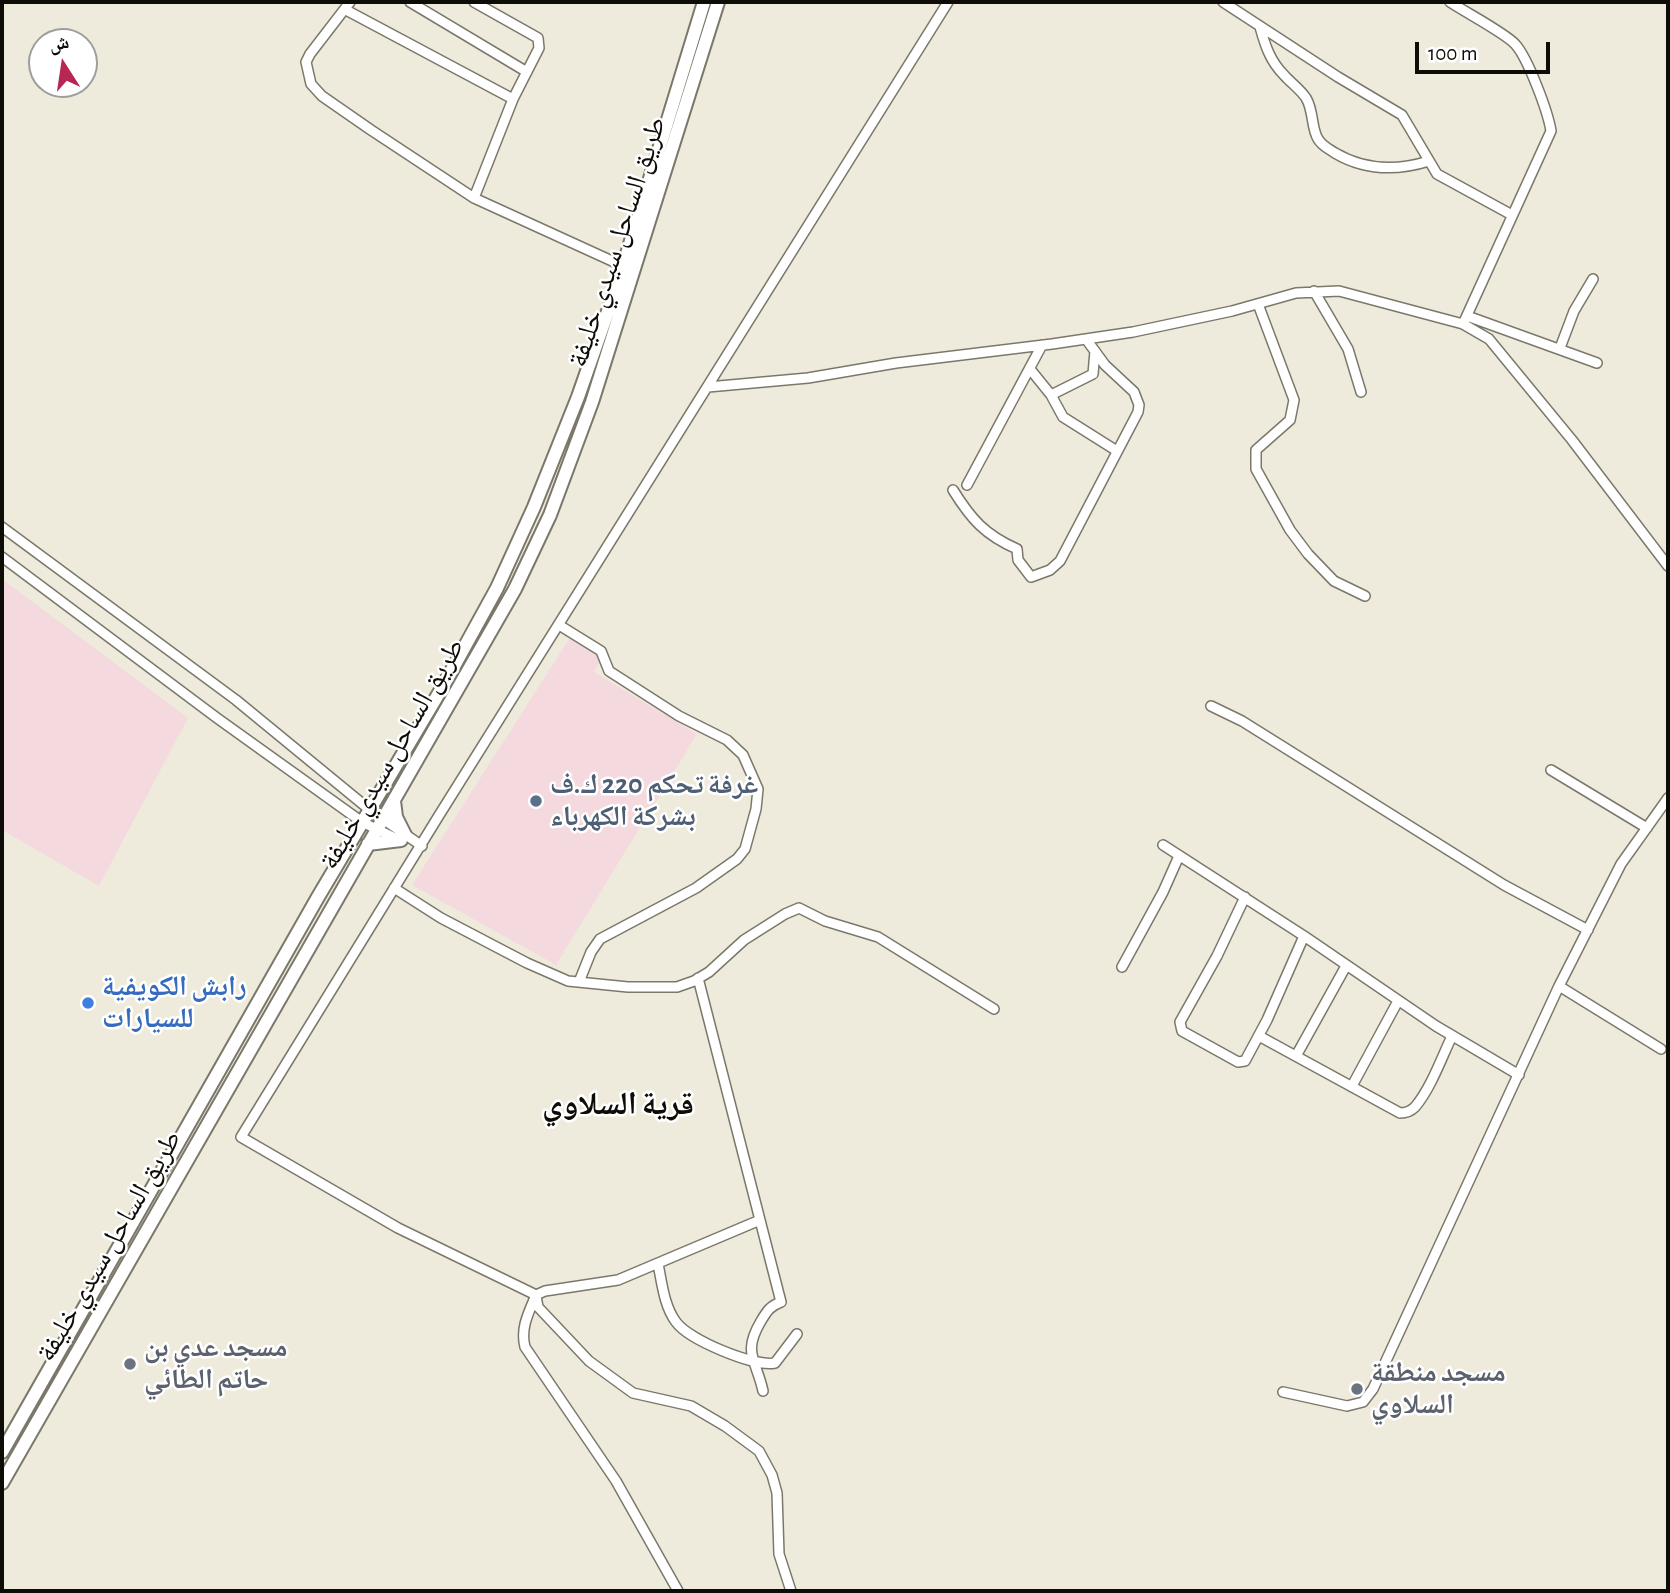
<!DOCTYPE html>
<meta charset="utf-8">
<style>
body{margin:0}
#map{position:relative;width:1670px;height:1593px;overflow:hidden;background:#efebdc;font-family:"Alegreya Sans","Noto Naskh Arabic",sans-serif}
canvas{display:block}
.frame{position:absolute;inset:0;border:4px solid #0d0c07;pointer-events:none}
.north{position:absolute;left:28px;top:28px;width:70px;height:70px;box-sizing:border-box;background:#fff;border:2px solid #9e9e9c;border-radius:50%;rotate:348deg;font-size:19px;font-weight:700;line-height:28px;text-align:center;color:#0d0c07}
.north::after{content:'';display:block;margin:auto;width:24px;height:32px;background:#b62753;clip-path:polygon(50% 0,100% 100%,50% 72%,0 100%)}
.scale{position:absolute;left:1415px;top:42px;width:135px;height:32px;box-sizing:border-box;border:4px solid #0d0c07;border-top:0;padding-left:9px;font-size:21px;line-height:24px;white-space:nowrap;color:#0d0c07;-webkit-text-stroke:5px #fff;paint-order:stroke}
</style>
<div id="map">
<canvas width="1670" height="1593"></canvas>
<div class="frame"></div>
<div class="north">ش</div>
<div class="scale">100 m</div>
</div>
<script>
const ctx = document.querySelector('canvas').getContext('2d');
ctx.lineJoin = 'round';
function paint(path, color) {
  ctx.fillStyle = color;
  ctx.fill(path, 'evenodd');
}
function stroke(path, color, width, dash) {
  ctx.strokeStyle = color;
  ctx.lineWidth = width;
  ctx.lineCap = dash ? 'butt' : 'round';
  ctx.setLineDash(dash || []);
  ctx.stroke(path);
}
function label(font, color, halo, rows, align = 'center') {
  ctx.font = font + ' "Alegreya Sans","Noto Naskh Arabic",sans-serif';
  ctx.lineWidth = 5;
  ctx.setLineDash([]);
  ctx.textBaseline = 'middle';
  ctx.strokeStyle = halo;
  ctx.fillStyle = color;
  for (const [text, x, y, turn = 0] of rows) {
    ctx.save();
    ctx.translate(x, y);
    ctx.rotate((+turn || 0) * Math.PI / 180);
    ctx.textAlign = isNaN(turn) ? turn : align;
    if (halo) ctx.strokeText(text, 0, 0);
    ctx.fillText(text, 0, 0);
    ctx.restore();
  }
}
paint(new Path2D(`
 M2 579 188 718 99 886 2 830Z
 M571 636 603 655 594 672 697 734 556 965 412 885Z`), '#f4d9de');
const minor = new Path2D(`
 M350 2 310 54 306 62 311 84 322 96 371 130 474 198 623 266
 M410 2 527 72
 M474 2 538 38 539 48 513 99 474 198
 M1223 2 1338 77 1402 115 1437 174 1512 215
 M1450 2C1465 12 1505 33 1515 44 1528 58 1548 112 1551 131L1463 324
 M346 10 513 99
 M1260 27C1265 45 1270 61 1284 75 1291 83 1300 89 1306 98 1314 111 1311 128 1318 139 1322 146 1329 149 1335 153 1364 170 1397 171 1429 161
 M1314 291 1348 349 1361 392
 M1258 304 1294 400 1290 420 1256 450V469L1290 530 1308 554 1334 581 1365 596
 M1467 316 1597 363
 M1560 348 1574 311 1593 279
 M1030 369 1051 395 1093 374 1095 351
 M708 387 808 378 896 363 1052 344 1133 332 1232 311 1296 293 1339 291 1463 324 1489 339 1572 440 1668 566
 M1051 395 1063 417 1117 451
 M967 485 1042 345
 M953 490C971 519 985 535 1017 549L1018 560 1031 577 1050 570 1060 561 1138 412 1139 405 1134 392 1105 365 1086 339
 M2 527 236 700 370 810 422 846
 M2 557 217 718 362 822 397 839
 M559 625 601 651 609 671 679 716 727 740 743 755 758 789 756 809 745 849 737 859 696 888 600 939 591 952 579 982
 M1211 706 1242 721 1504 885 1588 930
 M1551 770 1647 828
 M1163 845 1304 936 1436 1026 1519 1075
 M394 888 441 918 527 963 568 981 628 987H677L694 981 709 972 744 940 785 914 799 908 825 921 878 937 994 1009
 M1245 897 1217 956 1180 1022 1182 1031 1238 1062 1245 1061 1267 1020 1304 936
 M1122 967 1163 892 1179 856
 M698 978 781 1302C770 1306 767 1311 761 1321 742 1353 756 1359 763 1391
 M1559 986 1661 1049
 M1259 1036 1400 1113C1406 1113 1410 1112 1415 1107 1431 1088 1441 1059 1452 1036
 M1296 1056 1346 966
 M1352 1086 1398 1001
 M658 1264C662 1283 664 1306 676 1322 689 1340 754 1367 775 1363L797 1334
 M536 1295 398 1228 241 1137 438 817 948 2
 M536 1296 538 1307 589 1361 633 1393 691 1406 725 1426 759 1451 772 1475 777 1493 779 1554 791 1591
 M1283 1392 1347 1406 1363 1402 1373 1389 1559 986 1621 864 1668 798
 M678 1591 616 1481 525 1347C520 1328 529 1312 536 1295L545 1291 618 1280 760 1220`);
const highway = new Path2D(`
 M394 801 396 817 405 835
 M368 844 401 840
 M2 1452 318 897 442 688 497 588 534 507 578 397 619 280 704 2
 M2 1483 515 589 550 515 592 402 718 2`);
stroke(minor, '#7b786b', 12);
stroke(highway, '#7b786b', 16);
stroke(minor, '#fff', 9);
stroke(highway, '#fff', 12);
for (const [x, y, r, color] of [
 [536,801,7,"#5c6f8a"],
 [88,1003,7,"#3f7fe0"],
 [130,1364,7,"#6b7280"],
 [1357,1389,7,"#6b7280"]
]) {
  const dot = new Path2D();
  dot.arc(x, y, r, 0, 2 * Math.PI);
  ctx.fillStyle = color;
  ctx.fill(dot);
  stroke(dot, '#fff', 2.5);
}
label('28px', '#0d0c07', '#fff', [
 ["طريق الساحل سيدي خليفة",617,242,-72],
 ["طريق الساحل سيدي خليفة",392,754,-60],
 ["طريق الساحل سيدي خليفة",109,1246,-60]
]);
label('bold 28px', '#4e5e75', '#fff', [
 ["غرفة تحكم 220 ك.ف",550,785],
 ["بشركة الكهرباء",550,817]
], 'left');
label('bold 28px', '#366cbe', '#fff', [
 ["رابش الكويفية",102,987],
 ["للسيارات",102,1019]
], 'left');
label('bold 28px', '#5b616d', '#fff', [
 ["مسجد عدي بن",144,1348],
 ["حاتم الطائي",144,1380],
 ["مسجد منطقة",1371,1373],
 ["السلاوي",1371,1405]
], 'left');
label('bold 32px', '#0d0c07', '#fff', [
 ["قرية السلاوي",618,1104]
]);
</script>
